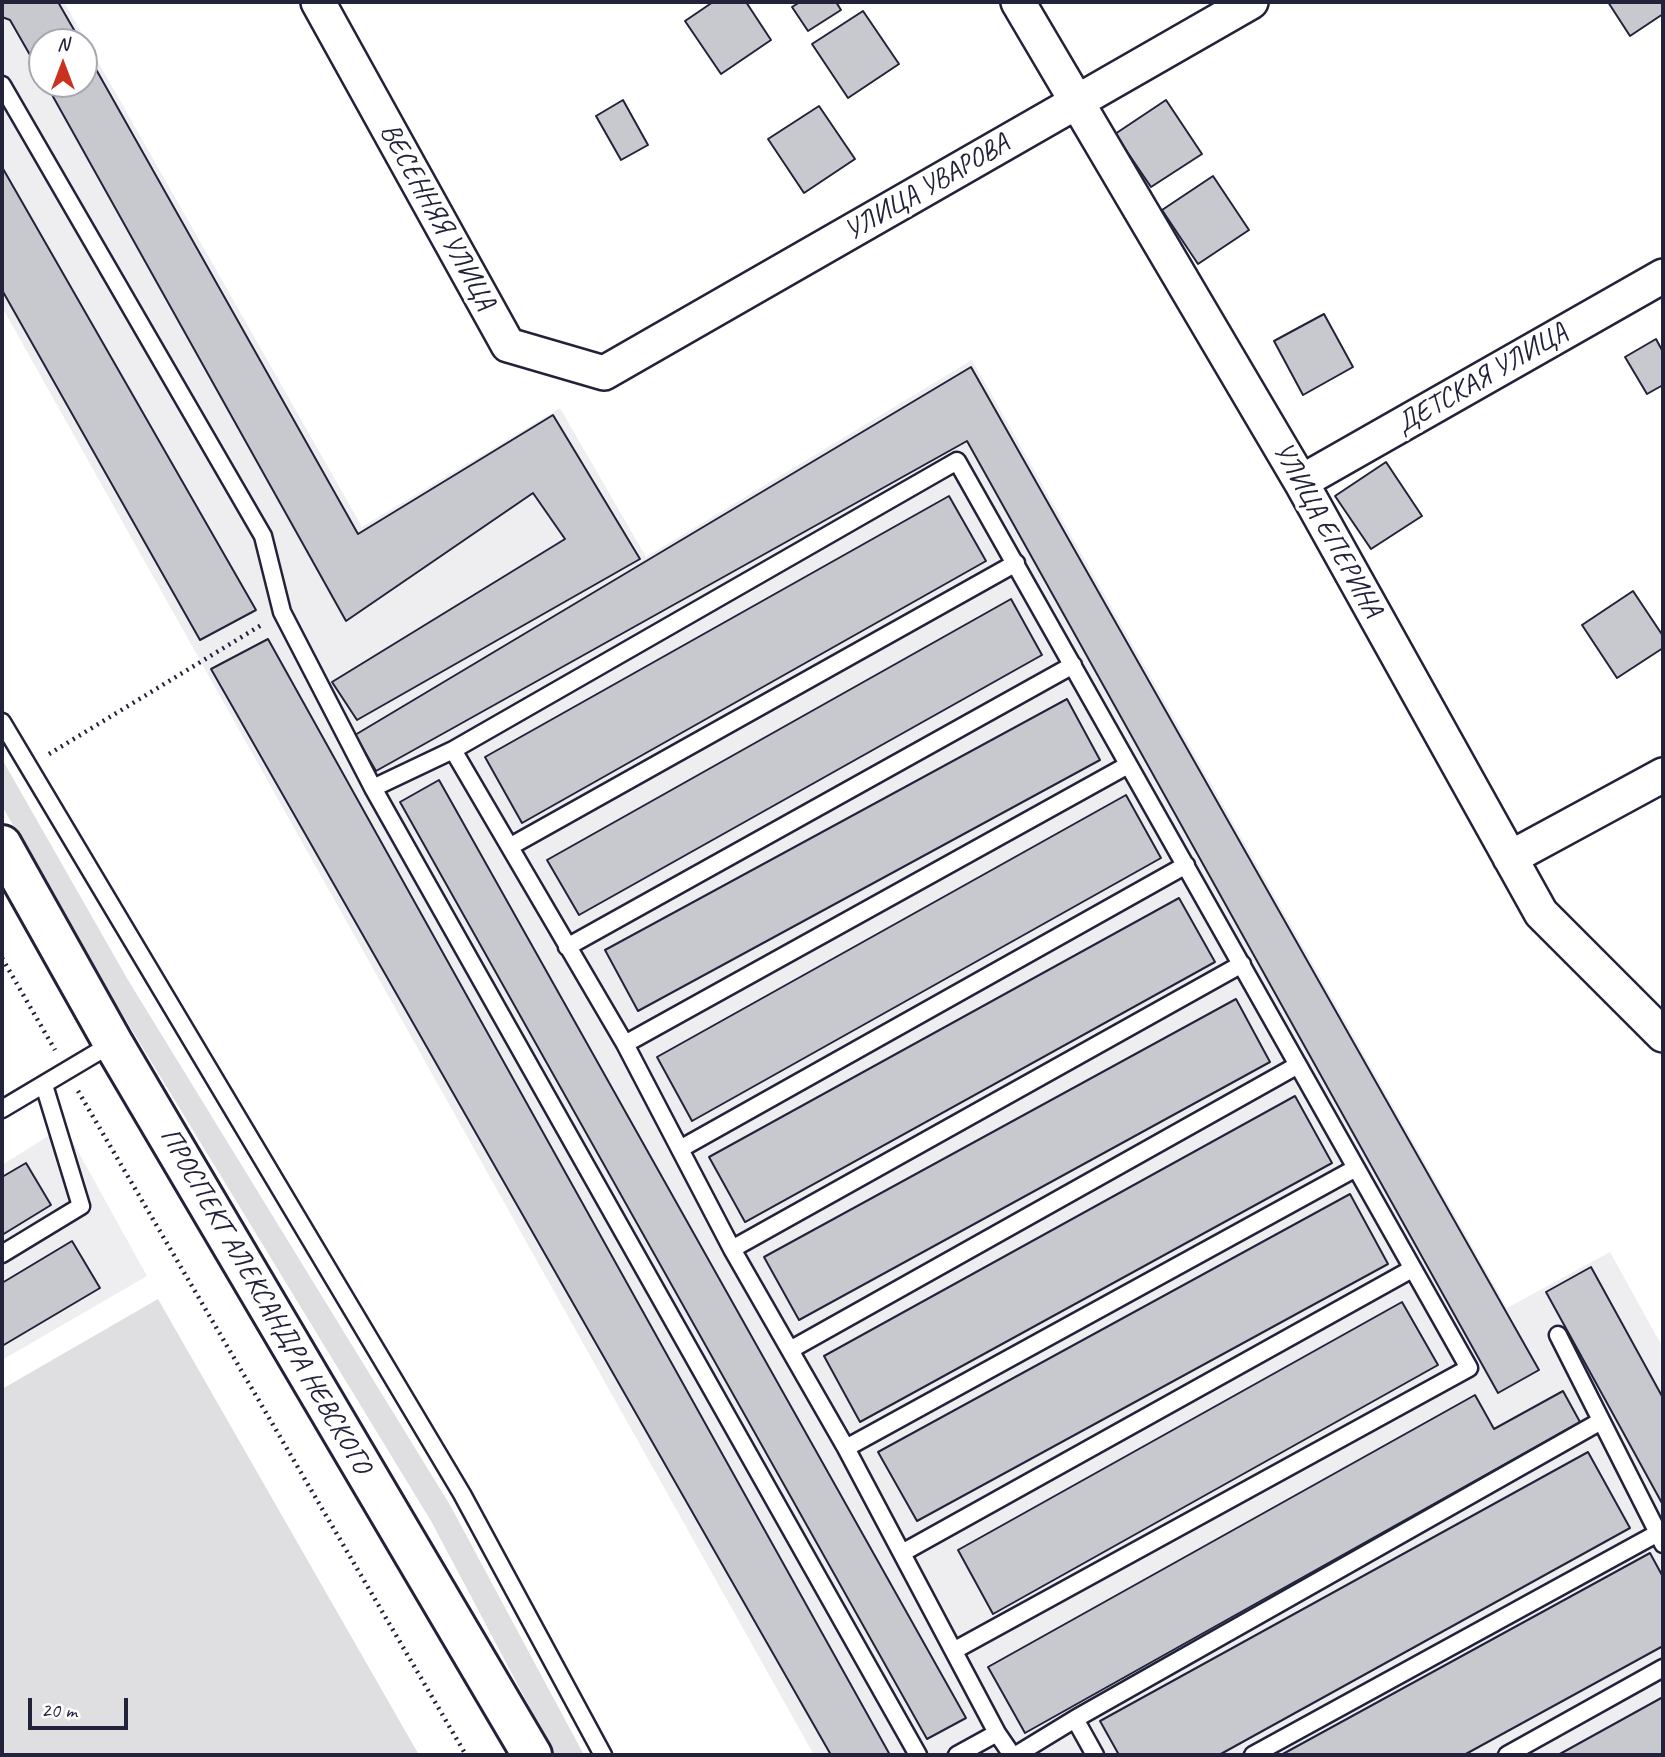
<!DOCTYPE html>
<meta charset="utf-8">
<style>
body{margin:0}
#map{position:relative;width:1665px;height:1757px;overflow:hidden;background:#fff;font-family:Caveat,sans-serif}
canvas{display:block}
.frame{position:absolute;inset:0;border:4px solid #22223b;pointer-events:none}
.north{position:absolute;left:28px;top:28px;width:70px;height:70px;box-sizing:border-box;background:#fff;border:2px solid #a7a7b1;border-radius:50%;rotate:0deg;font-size:19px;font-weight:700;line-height:28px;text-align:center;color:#22223b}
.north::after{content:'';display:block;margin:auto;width:24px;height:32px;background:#c8321e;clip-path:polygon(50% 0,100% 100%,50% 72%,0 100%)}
.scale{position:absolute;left:28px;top:1698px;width:100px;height:32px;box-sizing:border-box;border:4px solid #22223b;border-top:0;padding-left:9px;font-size:21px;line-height:24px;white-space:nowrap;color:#22223b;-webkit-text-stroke:5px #fff;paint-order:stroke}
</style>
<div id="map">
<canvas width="1665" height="1757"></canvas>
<div class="frame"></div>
<div class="north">N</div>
<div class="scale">20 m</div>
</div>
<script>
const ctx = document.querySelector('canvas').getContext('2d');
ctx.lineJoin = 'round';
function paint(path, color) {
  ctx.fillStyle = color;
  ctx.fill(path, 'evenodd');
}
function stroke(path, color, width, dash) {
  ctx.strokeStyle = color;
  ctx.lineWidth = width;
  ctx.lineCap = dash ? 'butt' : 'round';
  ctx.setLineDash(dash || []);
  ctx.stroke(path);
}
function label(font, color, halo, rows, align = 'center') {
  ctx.font = font + ' Caveat,sans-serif';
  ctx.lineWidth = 7;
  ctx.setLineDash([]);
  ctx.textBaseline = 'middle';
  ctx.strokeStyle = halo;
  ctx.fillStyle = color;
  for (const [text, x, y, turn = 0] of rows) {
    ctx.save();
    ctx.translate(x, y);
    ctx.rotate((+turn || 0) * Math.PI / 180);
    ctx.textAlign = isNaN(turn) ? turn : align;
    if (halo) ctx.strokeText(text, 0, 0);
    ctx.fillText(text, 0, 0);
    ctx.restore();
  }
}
paint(new Path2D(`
 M2 2H64L362 527 560 408 646 557 972 360 1507 1308 1610 1252 1663 1348V1755H814L2 307ZM42 42H84V84H42Z
 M64 1126 147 1276 2 1360V1165Z`), '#eeeef1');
paint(new Path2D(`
 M2 759 128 980 450 1505 584 1755H555L431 1521 110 994 2 806Z
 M158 1299 419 1755H2V1389Z`), '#dfdfe2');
const building = new Path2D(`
 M2 2H58L81 42H42V76L10 20 2 17Z
 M713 2H746L771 40 721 74 685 21Z
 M800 2H836L841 10 808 31 792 7Z
 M1608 2H1663V14L1630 36Z
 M863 11 899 64 848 98 812 44Z
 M84 48 358 534 553 415 640 559 357 720 332 682 565 539 533 493 346 621 46 84H84Z
 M623 100 648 145 621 160 596 116Z
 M1166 100 1202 154 1151 187 1115 134Z
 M819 106 855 159 804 193 768 139Z
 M2 167 256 610 200 640 2 290Z
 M1213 176 1249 230 1198 264 1162 210Z
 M1324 314 1353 367 1303 395 1274 341Z
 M1656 339 1663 352V385L1647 394 1625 357Z
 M971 367 1539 1370 1498 1393 967 441 376 771 355 735Z
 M1386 462 1422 516 1371 549 1335 496Z
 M949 496 986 561 522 823 485 757Z
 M1633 591 1663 636V648L1617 678 1582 625Z
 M1011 599 1042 655 579 915 547 860Z
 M268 639 890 1755H831L211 669Z
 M1067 699 1100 760 638 1011 605 950Z
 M439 780 966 1718 927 1739 400 802Z
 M1126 795 1161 858 692 1121 657 1057Z
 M1179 898 1215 962 745 1222 709 1157Z
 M1236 999 1270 1062 799 1320 764 1257Z
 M1295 1096 1332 1163 860 1422 824 1356Z
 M26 1163 51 1205 2 1235V1177Z
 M1350 1194 1388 1264 917 1521 878 1452Z
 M72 1241 100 1288 2 1346V1283Z
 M1591 1267 1663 1398V1505L1546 1292Z
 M1402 1302 1438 1365 993 1614 958 1550Z
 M1563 1391 1580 1422 1025 1733 988 1667 1475 1395 1494 1429Z
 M1588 1452 1630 1528 1219 1755H1119L1100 1721Z
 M1650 1553 1663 1577V1646L1464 1755H1281Z
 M1663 1697V1755H1558Z`);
paint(building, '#c8c8cf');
stroke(building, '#22223b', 2);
const service = new Path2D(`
 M2 85 263 536 282 612 373 788 918 1755
 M2 722 462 1494 603 1755
 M373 788 453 750
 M511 846 1016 563
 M567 947 1073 665
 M625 1044 1128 765
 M2 1109 113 1043
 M680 1149 1186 865
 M732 1249 1242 964
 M2 1254 81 1206 44 1085
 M1558 1335 1658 1533
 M790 1350 1298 1065
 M846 1448 1356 1168
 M902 1553 1412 1269
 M955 1650 1469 1368 957 461 453 750 625 1044 732 1249 846 1448 997 1733 1012 1755
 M1075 1719 1095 1755
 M957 1755 997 1733
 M1016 1755 1075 1719 1601 1421
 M1253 1755 1658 1533 1663 1544
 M1507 1755 1663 1668`);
const minor = new Path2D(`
 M318 2 508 345 604 373 1251 2
 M1018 2 1301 482 1541 913 1663 1035
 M1301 482 1663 276
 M1510 858 1663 775`);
const secondary = new Path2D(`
 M2 845 113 1043 532 1755`);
stroke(service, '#22223b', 21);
stroke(minor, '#22223b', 38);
stroke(secondary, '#22223b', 44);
stroke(new Path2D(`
 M49 754 263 624
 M2 958 55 1050
 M78 1091 466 1755`), '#22223b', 4.5, [2, 5]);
stroke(service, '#fff', 16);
stroke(minor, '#fff', 33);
stroke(secondary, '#fff', 38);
label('28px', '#22223b', '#fff', [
 ["УЛИЦА УВАРОВА",927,188,-30],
 ["ВЕСЕННЯЯ УЛИЦА",437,217,61],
 ["ДЕТСКАЯ УЛИЦА",1482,379,-30],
 ["УЛИЦА ЕПЕРИНА",1327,530,61],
 ["ПРОСПЕКТ АЛЕКСАНДРА НЕВСКОГО",265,1301,60]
]);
</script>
